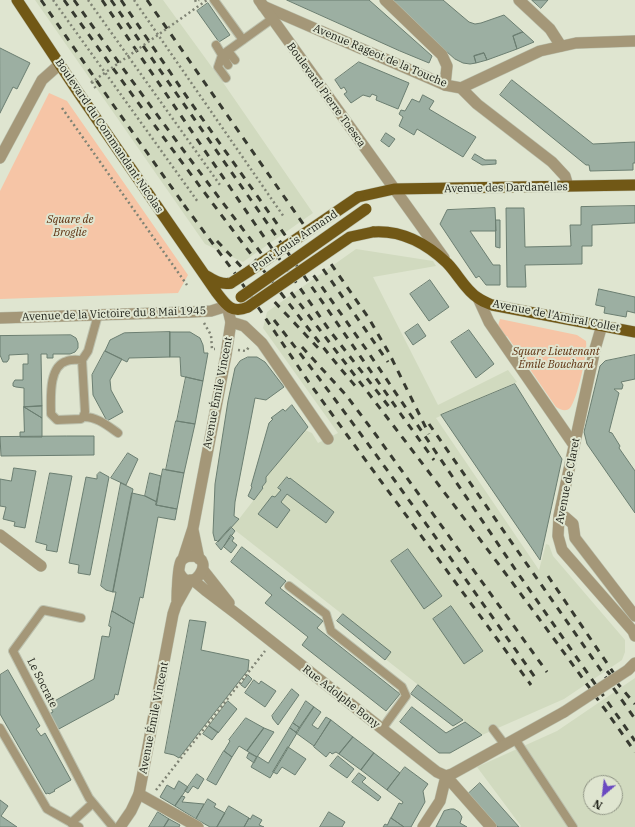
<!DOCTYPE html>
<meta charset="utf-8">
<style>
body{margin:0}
#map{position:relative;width:635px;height:827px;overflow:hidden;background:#dfe5d0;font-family:"IBM Plex Serif",serif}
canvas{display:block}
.north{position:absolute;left:583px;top:775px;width:40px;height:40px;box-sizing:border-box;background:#dfe5d0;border:1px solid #909585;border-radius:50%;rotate:208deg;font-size:11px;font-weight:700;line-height:16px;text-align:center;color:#1a1c14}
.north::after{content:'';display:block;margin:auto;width:14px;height:18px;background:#6a49c1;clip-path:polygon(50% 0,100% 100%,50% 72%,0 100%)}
</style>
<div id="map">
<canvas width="635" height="827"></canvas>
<div class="north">N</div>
</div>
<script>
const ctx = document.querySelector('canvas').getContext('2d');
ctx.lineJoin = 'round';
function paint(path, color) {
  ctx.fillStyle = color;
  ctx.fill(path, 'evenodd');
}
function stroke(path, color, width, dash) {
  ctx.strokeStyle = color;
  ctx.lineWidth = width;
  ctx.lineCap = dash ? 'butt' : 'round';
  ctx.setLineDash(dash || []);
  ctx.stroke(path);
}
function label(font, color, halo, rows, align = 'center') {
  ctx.font = font + ' "IBM Plex Serif",serif';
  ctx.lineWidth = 4;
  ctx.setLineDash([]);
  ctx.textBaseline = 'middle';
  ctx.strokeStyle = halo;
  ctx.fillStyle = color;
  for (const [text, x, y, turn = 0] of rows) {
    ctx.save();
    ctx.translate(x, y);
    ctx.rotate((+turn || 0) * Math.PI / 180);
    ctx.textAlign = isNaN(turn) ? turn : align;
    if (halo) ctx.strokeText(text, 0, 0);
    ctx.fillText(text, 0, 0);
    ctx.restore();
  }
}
paint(new Path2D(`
 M35 0H163L222 81 313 213 243 262 205 244Z
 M356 249 433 261 436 266 373 277 438 405 508 370 517 382 436 418 539 570 546 544 549 545 553 556 625 640V652L622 660 564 699 482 735 337 621 342 614 231 527 239 519 263 488 262 487 266 482V477L305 430 312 433 318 443 338 433 263 328 267 312Z
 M635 678V827H520L521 826 477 767 557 731ZM591 783H615V807H591Z`), '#d1dabf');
paint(new Path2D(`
 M49 93 67 101 188 275 178 293 0 299V191Z
 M500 319 577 335 586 341C588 352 577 400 570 408 566 412 561 410 556 407L507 336 503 337 498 326Z`), '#f6c5a6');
const building = new Path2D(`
 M287 0H369L432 56 429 63 400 51Z
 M390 0H443L469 22 475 24 481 23 504 15 523 32 513 36 517 49 487 60 484 53 474 56 476 63 470 64 463 63 455 59Z
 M532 0H548L541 8Z
 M208 3 230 35 219 42 197 11Z
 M523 32 534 42 517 49 513 36Z
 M0 48 30 63 17 89 13 87 0 113Z
 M484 53 487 60 476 63 474 56Z
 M359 62 409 83 398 109 376 100 377 96 372 94 370 97 363 95 351 103 344 94 347 92 344 87 341 89 335 80Z
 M512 80 593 144 635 142V163H633V170L590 171 589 165H586L500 95Z
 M423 95 434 101 429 109 476 137 463 157 417 129 414 135 399 126 403 117 399 114 401 110 405 111 412 99 419 102Z
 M386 133 395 139 389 147 381 141Z
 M475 154 485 160H496V164L482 165 472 159Z
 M635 206V223L592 225V246H582V264L525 265 526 287H507L506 208H524L525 247 571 246 570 225H581V207Z
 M495 208 496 231H470L493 265H500V285H486L479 276 476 278 440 224 447 210Z
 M496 220H500V248L496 247Z
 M430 280 449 307 429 321 410 294Z
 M599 289 635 297V313L627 311 626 317 604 313 605 307 596 305Z
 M418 324 426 336 413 345 405 333Z
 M469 330 494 364 476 378 451 342Z
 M170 332H190L200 338 203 345 204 353H208L203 381 181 376 180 357H170Z
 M170 332V357L129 358 127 362 105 351 110 340 124 333Z
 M71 335 76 338 78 343V348L75 352 70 354H53V358H47V354H41L42 406 24 407V388L16 387 13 386V383L15 380H23V364H28V354L9 355V359L7 362H3L0 355V336Z
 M105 351 122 359 110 380 111 390 123 412 107 421 93 395 92 375Z
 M635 355V379L621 382 623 385 622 389H614L619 393 609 432 612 433 620 446 619 448 635 471V513L587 444 584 432 600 366 605 361Z
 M248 357H257L265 362 284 387 266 400 255 398 235 502 234 516 239 519 218 542 216 540 215 541 213 533 215 484 228 401 235 368 240 361Z
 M186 377 203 381 195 424 177 421Z
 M515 384 562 459 540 560 441 415Z
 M292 405 308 427 266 477V482L262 487 263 488 254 500 248 496 252 487 251 486 269 423 273 419 271 418 283 409 285 411Z
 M42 406V418L24 407Z
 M24 407 42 418V437H20V432H24Z
 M176 421 195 424 184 473 166 470Z
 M67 436H94V455L1 456 0 437Z
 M128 453 138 459 126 485 111 478Z
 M14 468 36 471 25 528 14 526 15 522 3 519 6 507 0 506V479L11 481Z
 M163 469 184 473 177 509 156 505Z
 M100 472 109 477 90 575 78 573 79 565 69 563 86 477 97 479V475Z
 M50 473 72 476 57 552 46 550 47 545 36 542Z
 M150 473 161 476 157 502 145 496Z
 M287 477 289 479 290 478 334 512 326 523 287 494 281 502 290 510 277 528 258 514 272 496 275 497 281 490 278 488Z
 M121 483 133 489 113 592 106 590 101 586Z
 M132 493 145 496 157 502 156 505 177 509 175 520 158 517 143 598 140 597 134 624 112 611 116 592H113Z
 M231 527 235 531 221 550 216 544Z
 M231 535 234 538 232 541 237 545 231 553 224 547Z
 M242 547 286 581 280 588 323 621 317 628 400 694 386 711 302 645 308 637 265 603 272 595 231 562Z
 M408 549 442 596 424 609 391 561Z
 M451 606 483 651 464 664 433 619Z
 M112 611 134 624 118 695 115 694 114 699 57 730 49 714 53 712 49 704 94 679 102 636 109 637 111 627 109 626Z
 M343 614 391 652 385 660 337 621Z
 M190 620 206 622 201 650 249 660 248 670 179 758 174 755 165 753Z
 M8 670 40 726 36 729 41 736 45 733 71 780 54 790 55 791 49 794 48 793 46 794 0 714V675Z
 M248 675 252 679 245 688 241 685Z
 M254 680 259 684 261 681 276 691 265 707 245 693Z
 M418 685 463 720 453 726 411 694Z
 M292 689 299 695 278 725 273 719 272 716Z
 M228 701 237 709 218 733 209 726Z
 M306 701 314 707 300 728 293 723Z
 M314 707 321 712 312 725 318 729 326 717 331 720 314 746 296 733Z
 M412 707 446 733 465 722 482 735 450 753H439L400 722Z
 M246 718 264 728 247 751 239 746 232 757 224 751 230 741 229 740Z
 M331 720 353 737 339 754 336 752 332 754 330 752 326 757 314 747Z
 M293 723 300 728 297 733 290 728Z
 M209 726 218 732 212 740 203 734Z
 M264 728 274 732 257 757 247 751Z
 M290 728 297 733 270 778 251 767 257 756 268 763Z
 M353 737 374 753 361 770 339 754Z
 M288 747 306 759 295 775 282 767 277 774 273 772Z
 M224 751 232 757 216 785 207 780Z
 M249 753 257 757 254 763 247 758Z
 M374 753 400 773 387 790 361 770Z
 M338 756 354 769 347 778 330 766Z
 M405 767 428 784 423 791 425 802 411 827H404L391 818 399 803 402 804 403 802 387 790Z
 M359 773 366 778 362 782 381 797 378 801 352 782Z
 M197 774 204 779 198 789 193 786 188 793 185 791Z
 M179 781 188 787 175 806 160 797 167 785 174 789Z
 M480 783 519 827H498L468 794Z
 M182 796 185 797 182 802 204 804 196 819 175 806Z
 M208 799 216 804 214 807 225 813 217 827H210L196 819Z
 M0 800 8 806 1 816 17 827H0Z
 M229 806 249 818 244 827H217Z
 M451 809H454L459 812 462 817 460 823 467 827H436L444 811Z
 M158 812 169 819 164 827H149Z
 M329 812 345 822 342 827H320Z
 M253 815 262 820 259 825 264 827H244L249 818 250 819Z
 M391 818 404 827H383L385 824 387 825Z
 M169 819 180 825 179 827H164Z`);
paint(building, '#9cafa2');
stroke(building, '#6b7e71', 1);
const service = new Path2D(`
 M214 0 243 40
 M216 45 228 65
 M228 51 235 60
 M226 78 218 67 222 55 272 19
 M82 360 85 412 83 417 81 419 57 420 51 414C51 399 48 366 67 361 71 359 77 360 82 360Z
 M82 360 88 351 98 315
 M83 417C96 416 108 426 118 433
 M289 586 326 614 331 631 402 687 406 696 382 729
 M81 618 43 610 13 651 89 798 113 827
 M0 728 47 809 79 827
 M493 729 505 745
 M515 739 573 827
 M71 823 93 803`);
const pedestrian = new Path2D(`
 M385 0 442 55 447 66 445 85
 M519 0 550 29 561 46`);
const minor = new Path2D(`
 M263 6 445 85 461 88 540 51 576 43 635 41
 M461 88 477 104 552 162 565 176 568 186
 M0 158 42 80 60 64
 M478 298 489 322 574 445
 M231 322 244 326 262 343 328 439
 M602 325 595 349 559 516 558 536 562 550 633 631 635 636
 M559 516 565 517 573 524 575 538 635 616
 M0 535 41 566
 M203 570 229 603
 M193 580 205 590 238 615 428 765 437 772 446 776 491 827
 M628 670 635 663
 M446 776 452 774 564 712
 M139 794 198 827
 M423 827 440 801 446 776`);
const tertiary = new Path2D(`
 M259 0 444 258
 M0 318 191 312 211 311 227 306 231 322 226 355 193 528 183 559
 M193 530 199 559
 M177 601C177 593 178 566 181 561 183 558 188 556 192 556 218 558 191 598 179 572
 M120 827 131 811 139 794 173 614 176 605 190 580`);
const primary = new Path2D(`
 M17 0 78 92 217 293C226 305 232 314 248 307
 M358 197 394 189 635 185
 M373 232C402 230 427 244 447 263 458 274 465 290 478 298 482 301 487 303 492 305L635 332
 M205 275C214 280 220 285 231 283`);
stroke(service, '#bcc1ae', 10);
stroke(pedestrian, '#bcc1ae', 12);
stroke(minor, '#bcc1ae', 12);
stroke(tertiary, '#bcc1ae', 12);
stroke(primary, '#bcc1ae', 12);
stroke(new Path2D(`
 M53 0 198 202
 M88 0 220 185
 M134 0 284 217
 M195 0 196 2 199 0
 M92 82 96 89
 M62 108 187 285
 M204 323 211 335 212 349H215
 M238 350 246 351 249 347
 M156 790 265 651`), '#7f8374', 2.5, [2, 3]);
stroke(service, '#a49778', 8);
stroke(pedestrian, '#a49778', 11);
stroke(minor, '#a49778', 11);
stroke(tertiary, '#a49778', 11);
stroke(primary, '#715816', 11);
stroke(new Path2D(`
 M41 0 114 106 187 209
 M64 0C128 90 193 178 260 266 292 307 323 349 358 389
 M74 0C255 256 456 496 635 752
 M102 0 255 224 330 331 390 408
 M111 0 400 413 434 460
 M121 0 189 100 366 349 517 572 635 741
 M147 0 368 317 389 353 429 434
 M184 205 237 276 308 381 347 435 531 685
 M217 241 320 350
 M323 269 388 362
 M274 320C366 437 451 559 537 680
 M302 347 346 395 376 435 547 672
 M429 424 635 719
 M548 576 615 675
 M607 671 635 704`), '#373a30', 3, [7, 7]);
const minorBridge = new Path2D(`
 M564 712 628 670`);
const primaryBridge = new Path2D(`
 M231 283 248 272 358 197
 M241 297 366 209
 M248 307 350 237 373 232`);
stroke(minorBridge, '#bcc1ae', 12, []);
stroke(primaryBridge, '#bcc1ae', 12, []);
stroke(new Path2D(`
 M91 81 92 82 207 0`), '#7f8374', 2.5, [2, 3]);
stroke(minorBridge, '#a49778', 11);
stroke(primaryBridge, '#715816', 11);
label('11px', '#1a1c14', '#dfe5d0', [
 ["Avenue Rageot de la Touche",380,56,23],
 ["Boulevard Pierre Toesca",326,95,54],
 ["Boulevard du Commandant Nicolas",109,136,56],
 ["Avenue des Dardanelles",506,188,-1],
 ["Pont Louis Armand",295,241,-34],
 ["Avenue de la Victoire du 8 Mai 1945",114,314,-2],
 ["Avenue de l'Amiral Collet",556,316,11],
 ["Avenue Émile Vincent",218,393,-79],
 ["Avenue de Claret",568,481,-79],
 ["Le Socrate",42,683,63],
 ["Rue Adolphe Bony",341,697,38],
 ["Avenue Émile Vincent",154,718,-79]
]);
label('italic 11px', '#5d300f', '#dfe5d0', [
 ["Square de",70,220],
 ["Broglie",70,233],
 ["Square Lieutenant",556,352],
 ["Émile Bouchard",556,365]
]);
</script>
